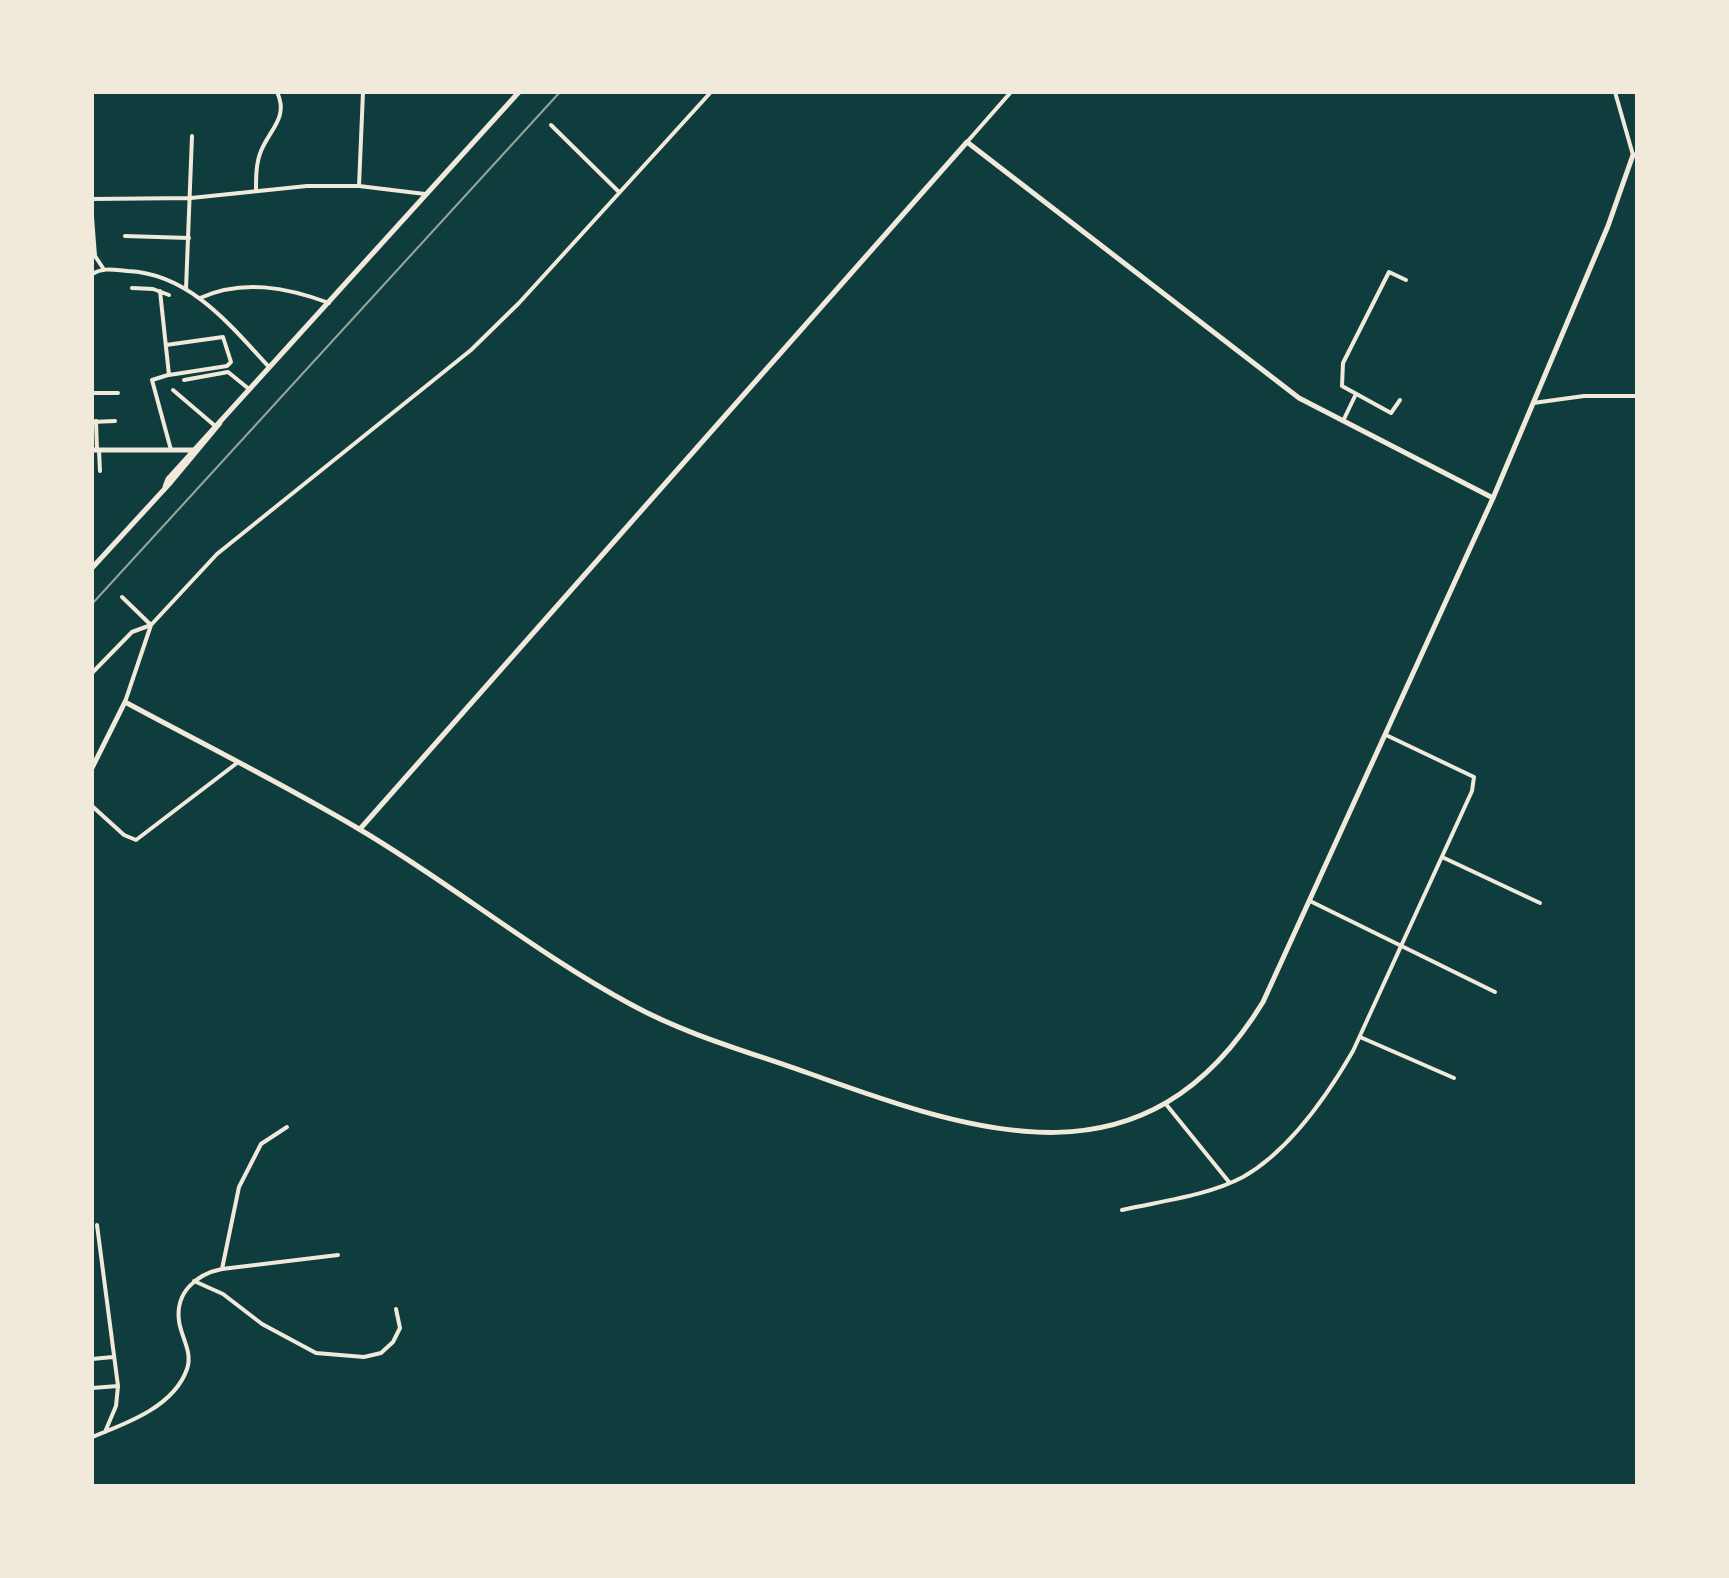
<!DOCTYPE html>
<style>
body{margin:0}
#map{position:relative;width:1729px;height:1578px;overflow:hidden;background:#0f3d3e;font-family:"Roboto Condensed",sans-serif}
canvas{display:block}
.frame{position:absolute;inset:0;border:94px solid #f1e9da;pointer-events:none}
</style>
<div id="map">
<canvas width="1729" height="1578"></canvas>
<div class="frame"></div>
</div>
<script>
const ctx = document.querySelector('canvas').getContext('2d');
ctx.lineJoin = 'round';
function stroke(path, color, width, dash) {
  ctx.strokeStyle = color;
  ctx.lineWidth = width;
  ctx.lineCap = dash ? 'butt' : 'round';
  ctx.setLineDash(dash || []);
  ctx.stroke(path);
}
stroke(new Path2D(`
 M1615 92 1633 155
 M551 125 619 192
 M967 142 1011 92
 M359 186 363 92
 M256 190C256 177 256 163 261 151 270 129 289 117 277 92
 M92 199 191 198 307 186H359L425 194
 M92 217 95 256 103 268
 M125 236 189 238
 M92 274C104 267 114 270 128 271 190 274 230 325 269 367
 M132 288 153 289 169 295
 M186 289 192 136
 M160 291 169 375 227 366 231 362 223 337 166 345
 M200 298C242 279 286 287 329 303
 M168 375 152 380 171 450
 M184 380 228 372 249 389
 M173 390 214 425
 M92 393H118
 M1400 400 1391 413 1342 386 1343 363 1389 272 1406 280
 M1533 403 1584 396H1637
 M96 421 97 450
 M1343 421 1355 396
 M92 422 115 421
 M99 450 100 471
 M122 597 151 625
 M92 673 132 632 151 625 217 554 471 350 519 303 711 92
 M125 702 151 625
 M92 806 124 835 136 840 237 763
 M1442 857 1540 903
 M1310 901 1495 992
 M1360 1037 1454 1078
 M1165 1103 1229 1182
 M1122 1210C1161 1201 1207 1196 1243 1177 1289 1151 1327 1096 1353 1051L1472 791 1474 777 1386 735
 M97 1225 118 1386 116 1406 105 1432
 M222 1269 239 1187 261 1144 287 1127
 M194 1281 223 1294 262 1324 316 1353 364 1357 381 1353 393 1342 400 1328 396 1309
 M92 1359 113 1357
 M92 1388 118 1386
 M92 1437C125 1424 174 1407 187 1369 193 1352 181 1337 179 1321 175 1292 197 1274 222 1269L338 1255`), '#f1e9da', 4);
stroke(new Path2D(`
 M92 450H193
 M165 487 168 479 519 92
 M92 568 171 482 220 423
 M92 768 125 702C203 744 283 784 359 829 452 884 537 954 632 1005 687 1035 749 1052 808 1073 980 1135 1146 1193 1263 1002L1493 498 1608 226 1633 155H1637
 M360 829 967 142 1299 398 1493 498`), '#f1e9da', 5);
stroke(new Path2D(`
 M92 604 560 92`), '#97a49c', 2);
</script>
